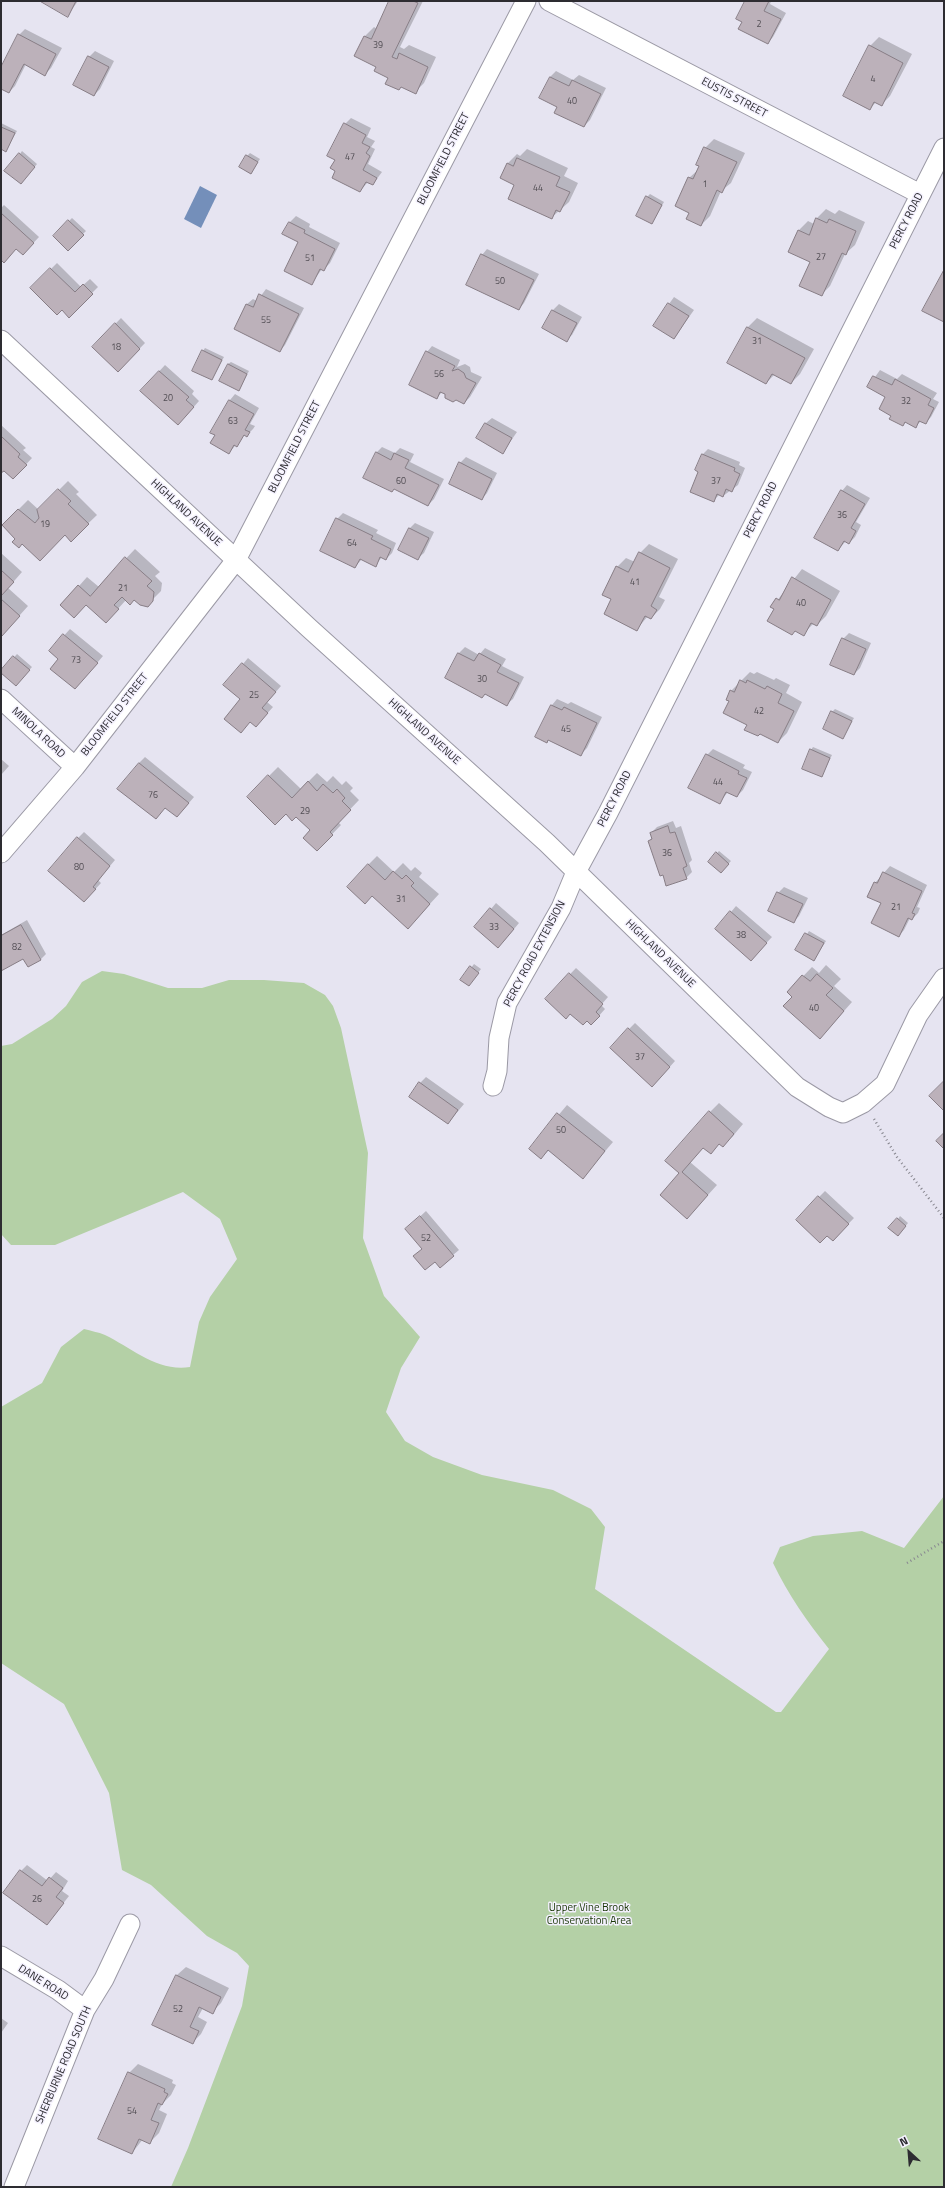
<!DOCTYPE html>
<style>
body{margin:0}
#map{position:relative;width:945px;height:2188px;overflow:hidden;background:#e6e4f1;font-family:"Titillium Web",sans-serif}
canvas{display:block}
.frame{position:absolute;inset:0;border:2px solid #2d2c31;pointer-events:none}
.north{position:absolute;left:889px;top:2132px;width:40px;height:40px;-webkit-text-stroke:3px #f4f1fe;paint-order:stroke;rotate:334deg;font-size:11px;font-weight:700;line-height:16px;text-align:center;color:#2d2c31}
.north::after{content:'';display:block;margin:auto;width:14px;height:18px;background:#2d2c31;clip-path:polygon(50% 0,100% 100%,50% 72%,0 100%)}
</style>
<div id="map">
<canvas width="945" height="2188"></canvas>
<div class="frame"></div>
<div class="north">N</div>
</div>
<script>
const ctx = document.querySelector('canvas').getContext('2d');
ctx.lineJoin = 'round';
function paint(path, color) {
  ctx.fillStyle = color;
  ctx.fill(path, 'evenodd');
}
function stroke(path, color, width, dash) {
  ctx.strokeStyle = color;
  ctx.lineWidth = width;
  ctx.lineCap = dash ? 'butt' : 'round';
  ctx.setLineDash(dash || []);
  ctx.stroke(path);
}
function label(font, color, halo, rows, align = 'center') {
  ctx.font = font + ' "Titillium Web",sans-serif';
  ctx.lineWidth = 3;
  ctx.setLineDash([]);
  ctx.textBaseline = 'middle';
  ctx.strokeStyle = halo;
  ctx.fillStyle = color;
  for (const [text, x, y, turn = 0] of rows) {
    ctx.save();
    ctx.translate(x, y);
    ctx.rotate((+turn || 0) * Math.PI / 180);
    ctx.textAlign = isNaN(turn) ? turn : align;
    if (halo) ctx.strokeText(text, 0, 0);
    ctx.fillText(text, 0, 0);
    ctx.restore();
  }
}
paint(new Path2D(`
 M102 971 124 974 168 988H202L229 980H264L304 983 325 995 333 1006 341 1028 368 1153 363 1238 384 1296 420 1337 401 1368 386 1412 405 1441 433 1457 482 1475 553 1490 591 1509 605 1527 595 1589 776 1712H781L829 1649C806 1620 789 1596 773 1563L780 1547 813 1536 862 1531 904 1548 944 1496V2187H171L188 2148 242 2006 249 1966 237 1953 207 1936 151 1885 122 1870 109 1793 64 1704 1 1663V1407L42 1383 61 1347 84 1329C91 1331 98 1332 105 1335 132 1348 157 1372 190 1367L199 1322 210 1297 237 1259 220 1219 183 1192 55 1245H11L1 1234V1046L12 1044 52 1019 66 1006 82 982Z`), '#b4d0a6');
paint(new Path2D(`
 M200 186 217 195 201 228 184 219Z`), '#748fba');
paint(new Path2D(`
 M42 1H78L68 15Z
 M391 1H423L400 47 404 49 409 45 436 57 424 83 415 92 390 77 377 66 356 56 365 36 374 27 377 29Z
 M747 1H771L770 4 786 13 773 37 768 43 743 22Z
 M25 29 62 48 51 68 45 74 26 64 15 86 9 92 1 87V69L19 35Z
 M879 37 912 54 890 96 881 105 876 102 870 109V46Z
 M95 51 114 61 100 89 94 95 89 57Z
 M556 71 573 80 579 75 606 88 590 120 584 126 558 106 550 77Z
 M351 118 371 128 367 137 375 141 371 147 375 149 368 164 382 172 373 184 368 182 360 191 337 171 336 159 345 124Z
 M1 123 17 131 6 150 1 148Z
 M714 139 745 153 731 183 721 191 710 216 701 225 690 212 689 178 699 169 705 148Z
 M527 149 568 168 564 176 578 183 569 202 551 218 515 185 501 178 508 163 517 154 520 156Z
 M22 151 37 164 24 180 20 154Z
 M250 153 260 159 251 173 247 156Z
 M650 194 664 202 652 223 647 197Z
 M4 205 39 237 23 254 16 248 1 259V208Z
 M826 209 835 214 839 210 865 222 855 245 845 254 830 286 821 295 811 261 799 230 808 221 814 224 817 218Z
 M296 216 310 224 309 227 340 243 330 263 324 269H322L311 284 300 242 284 234 290 222Z
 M72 218 86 231 68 249 54 236Z
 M487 249 539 274 524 303 519 309 482 255Z
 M57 263 81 287 90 279 98 287 69 316 62 309 32 288Z
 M266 289 304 308 285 345 280 351 235 329 247 304 253 299 257 301Z
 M674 297 694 310 674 338 654 325Z
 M559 304 582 317 572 335 566 340 543 328 553 310Z
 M121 318 145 343 118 371 93 347Z
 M757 318 814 349 800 374 791 383 775 374 766 383 748 327Z
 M432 346 460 360 457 367 465 364 470 367 471 372 482 377 470 397 464 403 442 392 437 398 427 352Z
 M205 348 224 357 212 379 203 351Z
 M231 362 249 371 239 390 228 364Z
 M165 365 194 391 192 394 199 401 184 418 141 391Z
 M880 370 897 379 902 374 937 393 933 399 939 402 931 417 925 423 921 421 916 426 906 422 903 425 892 416 886 397 868 387Z
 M235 394 259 408 250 424 255 426 253 429 247 435 245 434 229 453 230 400Z
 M492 418 517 432 503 452 486 423Z
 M1 425 26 448 23 450 32 458 19 472 5 470 1 472Z
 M382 447 395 453 400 448 414 454 410 462 444 479 434 499 428 505 376 453Z
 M708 449 740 462 739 465 745 468 738 485 723 496 720 494 713 501 700 471 702 455Z
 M466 457 497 473 487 493 482 499 460 463Z
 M68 481 79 492 76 494 97 515 71 540 65 534 17 539 3 525 28 500 39 510Z
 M847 485 870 498 856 522 861 525 855 537 849 543 846 541 838 550 842 491Z
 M343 513 378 530 376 533 396 543 392 553 386 559 382 557 375 566 362 559 355 567 337 519Z
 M415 523 434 532 424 553 418 558 409 529Z
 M649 544 678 559 659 597 665 600 660 609 651 618 648 616 637 629 617 567 626 558 635 562 640 553Z
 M135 549 160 572 155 576 162 583 161 591 147 605 135 599 126 600 106 622 79 586 87 577 99 587Z
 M1 553 22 572 8 588 28 606 11 625 1 633Z
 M802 569 840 591 826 616 817 625 814 623 803 634 772 607Z
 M70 629 103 656 81 682 50 651Z
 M849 633 871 643 860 668 854 674 843 639Z
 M465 647 479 655 485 648 506 659 502 666 524 677 513 699 507 704 486 693 482 697 446 677 459 653Z
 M17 654 32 667 18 682 1 672Z
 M248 658 281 686 267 702 273 707 256 726 242 699 243 664Z
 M750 672 754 674 757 672 774 680 776 678 790 685 786 693 802 702 787 733 778 742 748 725 731 701V691Z
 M557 699 568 704 571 702 602 717 587 748 581 754 549 739 547 742 536 737 552 705Z
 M835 709 854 718 843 737 832 712Z
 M813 747 832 755 822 775 811 750Z
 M713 749 745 765 743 768 752 772 743 790 737 796 728 792 719 803 707 755Z
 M145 757 194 797 183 810 139 763Z
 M1 759 9 766 1 775Z
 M278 767 301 789 317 773 327 782 333 776 342 785 346 781 353 788 350 791 359 800 338 822 341 825 317 850 312 830 296 815 286 813 248 797Z
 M673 821 676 828 681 826 692 860 689 863 692 872 686 878 649 841 653 837 651 833 657 827Z
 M84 832 115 860 98 880 101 883 90 895 78 838Z
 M719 851 731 861 721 872 709 862Z
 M377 856 394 872 403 863 411 871 415 867 422 873 419 877 439 894 417 918 368 865Z
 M890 866 927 885 917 907 920 908 918 913 912 919 910 918 904 930 899 936 882 903 875 883Z
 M784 887 808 898 799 916 793 922 778 893Z
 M496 903 519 923 504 941 491 909Z
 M736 906 772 937 757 953 731 912Z
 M27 920 46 954 40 960 23 958 1 970V935Z
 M809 931 826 941 814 960 797 950Z
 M474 964 481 969 471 982 462 980Z
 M826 965 841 979 834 986 852 1002 829 1028 788 992 812 967 819 973Z
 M576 968 608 997 601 1005 605 1009 597 1018 587 1020 546 999Z
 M635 1023 675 1061 658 1080 629 1029Z
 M426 1077 464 1104 448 1123 420 1083Z
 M719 1103 743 1124 732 1137 720 1143 710 1153 704 1147 690 1162 717 1185 687 1218 680 1173 710 1112Z
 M567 1105 613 1142 583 1177 549 1150 541 1158 530 1149Z
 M825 1191 854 1218 833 1240 819 1197Z
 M426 1211 459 1250 453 1255 423 1249 412 1224Z
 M900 1216 908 1223 900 1233 898 1219Z
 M27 1865 48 1881 56 1872 68 1881 62 1891 69 1896 47 1924 21 1871Z
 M186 1967 229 1988 221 2003 212 2012 203 2008 198 2017 207 2022 201 2034 192 2043 177 1975Z
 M1 2018 8 2023 1 2033Z
 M138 2064 173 2080 172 2083 176 2085 171 2095 162 2104 159 2110 167 2114 159 2133 150 2142 143 2139 132 2153 129 2073Z`), '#0003');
const building = new Path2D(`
 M40 1H76L68 17Z
 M389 1H413L418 3 392 57 397 59 399 53 428 67 416 94 401 87 399 90 385 84 388 78 374 71 376 67 354 56 364 36 371 39Z
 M745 1H769L764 11 781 19 768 44 738 29 742 22 736 19Z
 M18 34 56 54 45 76 24 64 9 93 1 89V67Z
 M869 45 903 63 882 106 874 102 870 110 843 96Z
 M88 56 109 67 94 96 73 85Z
 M550 77 569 86 572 80 601 94 584 127 554 113 557 107 539 98Z
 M344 123 366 135 362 143 370 147 366 153 370 156 363 170 377 178 373 185 366 182 360 192 332 178 335 171 330 168 335 160 327 156Z
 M1 127 15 133 6 152 1 149Z
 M704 147 737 162 722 193 717 190 701 226 686 219 689 213 675 206 688 177 693 179 699 166 696 165Z
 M19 153 35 167 21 184 4 171Z
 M246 155 258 162 251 174 239 167Z
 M517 158 560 177 556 186 570 192 560 212 556 210 552 219 508 199 514 185 500 178 507 163 513 166Z
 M646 196 662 205 652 224 636 216Z
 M1 213 34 243 23 255 16 249 4 263 1 260Z
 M816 218 827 223 829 219 856 231 846 255 842 253 822 296 799 286 810 262 788 252 798 230 809 235Z
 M68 220 84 235 68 251 53 236Z
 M289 222 305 230 304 233 335 249 324 271 320 269 312 285 284 271 298 242 282 234Z
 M481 254 534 280 519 310 466 285Z
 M50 268 75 292 83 284 93 294 69 318 62 310 57 315 30 288Z
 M944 270V322L922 311Z
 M259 294 299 314 280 352 234 329 246 304 253 307Z
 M668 303 689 316 674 339 653 326Z
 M552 310 577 323 567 342 542 328Z
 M115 323 140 349 118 372 92 347Z
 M747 327 805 358 791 384 772 374 766 384 727 363Z
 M202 350 222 360 212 380 192 371Z
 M426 351 455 366 452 371 458 369 464 373 466 378 476 383 464 404 456 400 453 402 445 398V394L440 392 437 399 409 385Z
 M228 364 247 374 239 391 219 381Z
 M159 371 189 397 186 400 194 407 178 425 140 391Z
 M873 376 892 385 895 379 931 399 928 405 934 408 926 424 919 421 916 428 905 422 903 426 889 419 891 416 879 409 885 397 867 387Z
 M229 400 254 414 245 430 250 432 247 437 244 435 237 447 234 445 229 454 210 443 215 435 210 433Z
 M485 423 512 438 503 454 476 438Z
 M1 436 20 454 18 457 27 465 13 479 4 471 1 473Z
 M376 452 391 460 394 453 409 460 405 468 439 485 428 506 394 489 392 492 363 478Z
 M702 454 735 468 734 471 740 474 732 492 726 489 723 497 717 494 714 502 690 492 698 472 695 470Z
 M459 462 492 479 482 500 449 484Z
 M58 489 71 501 68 504 89 524 71 542 65 535 40 561 22 544 19 548 12 542 15 539 2 525 18 509 35 523 39 518 37 510Z
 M841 490 865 504 851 528 856 531 849 544 844 541 838 551 814 538Z
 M336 518 373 536 371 539 391 549 386 560 380 557 376 567 360 559 355 568 320 551Z
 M409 528 429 538 418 560 398 550Z
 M639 552 670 568 651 606 657 610 651 619 645 616 637 631 604 614 611 599 602 595 616 566 628 572Z
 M125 557 152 581 147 586 154 592 153 601 148 607 140 605 134 600 130 605 122 597 114 605 119 609 106 623 86 605 74 618 60 605 78 585 90 596Z
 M1 570 14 582 1 596Z
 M792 577 831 600 817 626 811 623 804 636 795 631 792 635 767 621 774 609 770 607 776 598 779 600Z
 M1 599 20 616 2 636 1 634Z
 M63 634 98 663 75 689 50 669 58 659 49 651Z
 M842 638 866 649 854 675 830 665Z
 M458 653 474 661 479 653 501 665 497 672 519 683 507 706 485 694 482 698 445 678Z
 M13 656 30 670 16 686 1 673V670Z
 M242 663 276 692 262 708 268 713 256 727 250 722 241 733 224 719 240 699 223 685Z
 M740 680 746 683 747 680 765 689 767 686 782 694 778 703 794 711 778 743 760 734 758 736 744 730 747 725 723 713 729 701 726 700 730 690 734 692Z
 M551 705 562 710 564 707 597 723 581 756 548 740 547 743 535 737Z
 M831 711 852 721 843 739 823 729Z
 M810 749 830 758 822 777 802 769Z
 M706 754 739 771 738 774 747 778 737 797 726 792 720 804 688 788Z
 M139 763 189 803 177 817 165 808 156 819 117 789Z
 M268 775 292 798 308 781 317 791 323 784 333 793 337 789 345 798 342 801 351 810 330 832 333 835 317 851 303 838 310 830 296 817 292 821 286 814 275 825 247 797Z
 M668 826 670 833 675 832 687 866 683 868 687 879 666 886 663 875 660 876 648 841 652 839 650 833Z
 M77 837 110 866 93 887 96 889 84 902 48 871Z
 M716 852 729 864 721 873 708 862Z
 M368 864 385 880 393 871 402 879 406 875 414 883 411 886 430 904 408 929 372 896 365 904 347 887Z
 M883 872 922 891 912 913 915 914 912 920 908 918 899 937 871 923 881 903 867 897 874 882 877 883Z
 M777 892 803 904 794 923 768 911Z
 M490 908 514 929 498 948 474 927Z
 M730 911 767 943 751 961 715 929Z
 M21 925 41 960 28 967 23 959 1 971V936Z
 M805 933 824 943 814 961 795 950Z
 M470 966 479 973 469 986 460 980Z
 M569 973 603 1004 596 1012 600 1016 591 1025 587 1021 583 1025 570 1014 566 1019 545 999Z
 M817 974 833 988 826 995 844 1011 820 1039 783 1006 792 997 787 992 802 975 810 981Z
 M628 1028 670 1067 652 1087 610 1048Z
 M944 1081V1111L929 1096Z
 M419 1082 458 1110 448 1124 409 1097Z
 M709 1111 734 1134 723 1147 719 1144 711 1154 703 1148 682 1172 708 1195 687 1219 660 1195 679 1173 665 1161Z
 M557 1113 605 1151 583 1179 548 1150 541 1159 529 1149Z
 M944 1133V1149L936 1141Z
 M818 1196 849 1224 833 1241 827 1236 820 1243 796 1220Z
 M420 1216 454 1256 440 1268 435 1262 425 1270 413 1256 422 1249 405 1229Z
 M897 1218 906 1226 898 1236 888 1228Z
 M20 1870 42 1886 49 1877 63 1888 56 1897 64 1903 47 1925 3 1893Z
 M176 1975 221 1997 213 2014 199 2007 190 2027 199 2031 193 2044 152 2025Z
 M128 2072 165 2089 164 2092 168 2094 162 2105 158 2103 151 2120 159 2123 150 2144 139 2139 132 2154 98 2139Z`);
paint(building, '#bcb1ba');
stroke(building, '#877d85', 1);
const minor = new Path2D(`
 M549 1 920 194
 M1 340 309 628 547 843 797 1087 829 1107 843 1113 863 1103 885 1084 918 1015 944 978
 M1 699 75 767
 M1 853 75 767 236 560 526 1
 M493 1086 497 1071 499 1038 507 1003 561 908 576 872 608 813 944 148
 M1 1956 58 1990 85 2010
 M14 2187 85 2010 104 1979 130 1924`);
stroke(minor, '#9b99a5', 21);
stroke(new Path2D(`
 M874 1119 897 1157 944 1218
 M907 1563 944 1541`), '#888790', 2.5, [1, 3]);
stroke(minor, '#fff', 19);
label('9px', '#514d53', null, [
 ["2",759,25],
 ["39",378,46],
 ["4",873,80],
 ["40",572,102],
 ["47",350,158],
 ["1",705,185],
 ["44",538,189],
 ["27",821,258],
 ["51",310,259],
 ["50",500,282],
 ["55",266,321],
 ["31",757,342],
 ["18",116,348],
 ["56",439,375],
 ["20",168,399],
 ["32",906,402],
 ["63",233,422],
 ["60",401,482],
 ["37",716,482],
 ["36",842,516],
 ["19",45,525],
 ["64",352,544],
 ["41",635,583],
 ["21",123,589],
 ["40",801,604],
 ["73",76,661],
 ["30",482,680],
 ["25",254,696],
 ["42",759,712],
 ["45",566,730],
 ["44",718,783],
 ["76",153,796],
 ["29",305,812],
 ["36",667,854],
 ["80",79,868],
 ["31",401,900],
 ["21",896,908],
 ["33",494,928],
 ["38",741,936],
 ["82",17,948],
 ["40",814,1009],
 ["37",640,1058],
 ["50",561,1131],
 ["52",426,1239],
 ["26",37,1900],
 ["52",178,2010],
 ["54",132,2112]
]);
label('11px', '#2d2c31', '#f4f1fe', [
 ["EUSTIS STREET",734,98,28],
 ["BLOOMFIELD STREET",444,159,-63],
 ["PERCY ROAD",907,221,-63],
 ["BLOOMFIELD STREET",295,447,-63],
 ["PERCY ROAD",761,510,-63],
 ["HIGHLAND AVENUE",186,513,43],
 ["BLOOMFIELD STREET",115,715,-52],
 ["HIGHLAND AVENUE",424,732,42],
 ["MINOLA ROAD",38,733,43],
 ["PERCY ROAD",615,799,-63],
 ["PERCY ROAD EXTENSION",535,954,-62],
 ["HIGHLAND AVENUE",660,954,44],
 ["DANE ROAD",43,1983,32],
 ["SHERBURNE ROAD SOUTH",64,2065,-67]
]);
label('11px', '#1b3808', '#f4f1fe', [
 ["Upper Vine Brook",589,1908],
 ["Conservation Area",589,1921]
]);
</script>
